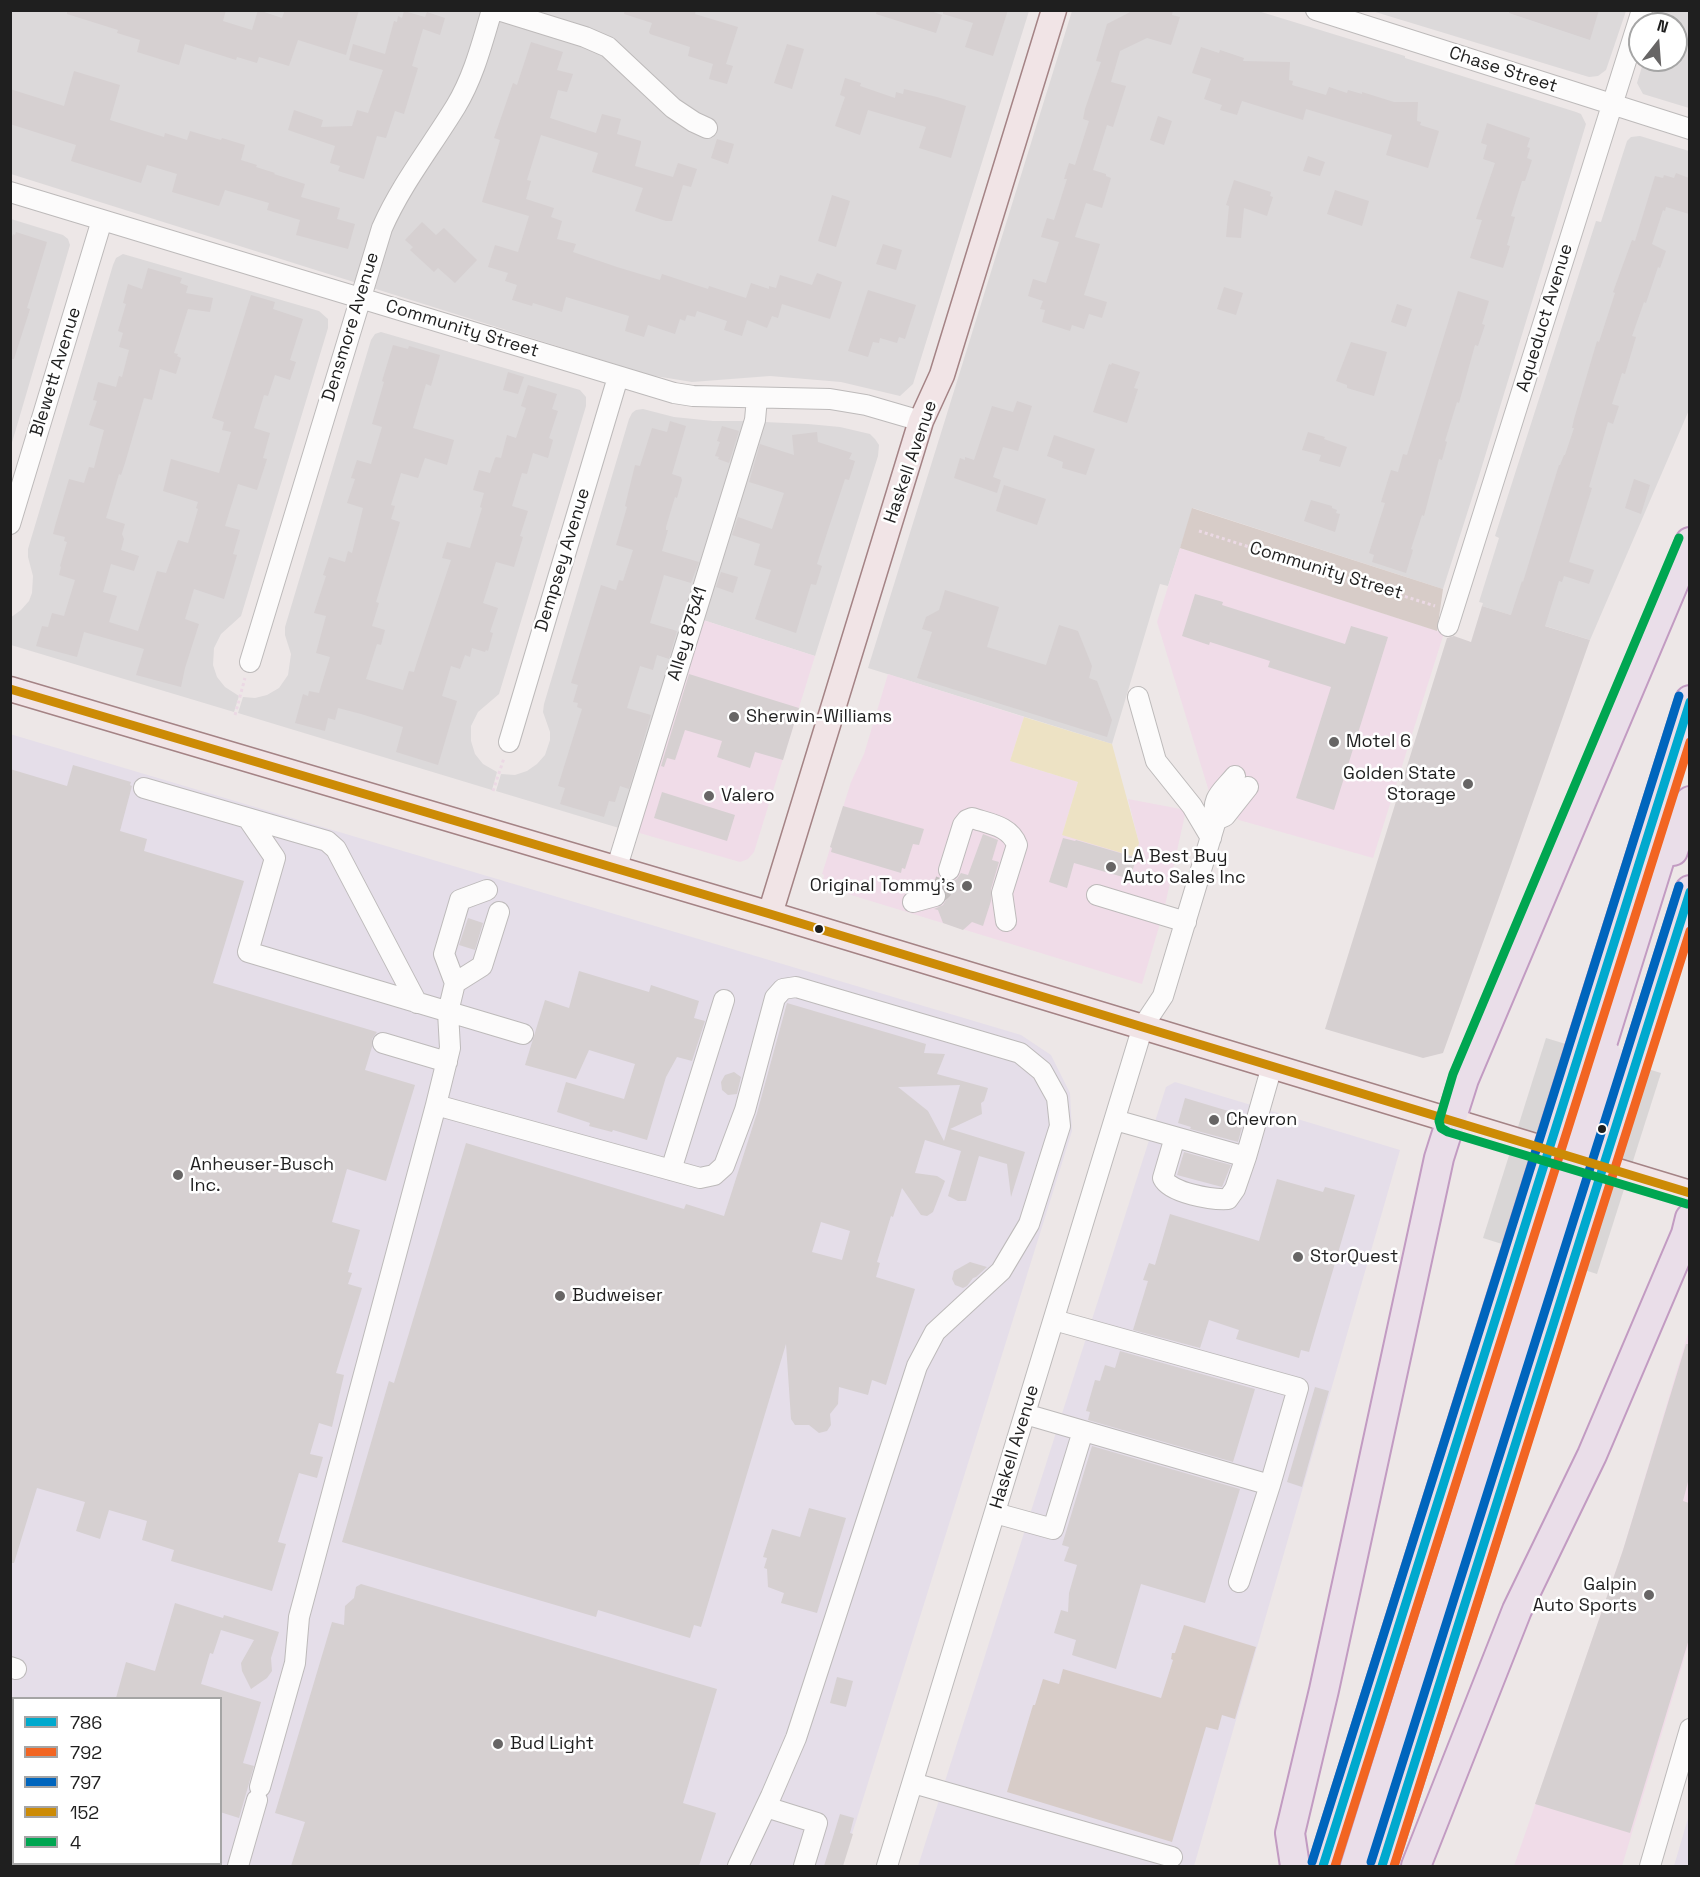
<!DOCTYPE html>
<style>
body{margin:0}
#map{position:relative;width:1700px;height:1877px;overflow:hidden;background:#ede7e7;font-family:"Space Grotesk",sans-serif}
canvas{display:block}
.frame{position:absolute;inset:0;border:12px solid #1f1f1f;pointer-events:none}
.legend{position:absolute;left:12px;top:1697px;width:210px;height:168px;box-sizing:border-box;background:#fff;border:2px solid #a5a5a5;margin:0;padding:8px 10px;list-style:none;font-size:18px;color:#1f1f1f}
.legend li{display:flex;align-items:center;gap:12px;height:30px}
.legend b{width:30px;border:2px solid #a5a5a5}
.north{position:absolute;left:1628px;top:12px;width:60px;height:60px;box-sizing:border-box;background:#fff;border:2px solid #a5a5a5;border-radius:50%;rotate:17deg;font-size:16px;font-weight:700;line-height:24px;text-align:center;color:#1f1f1f}
.north::after{content:'';display:block;margin:auto;width:21px;height:27px;background:#676565;clip-path:polygon(50% 0,100% 100%,50% 72%,0 100%)}
</style>
<div id="map">
<canvas width="1700" height="1877"></canvas>
<div class="frame"></div>
<ul class="legend">
<li><b style="height:8px;background:#00a9ce"></b>786</li>
<li><b style="height:8px;background:#f26522"></b>792</li>
<li><b style="height:8px;background:#0065bd"></b>797</li>
<li><b style="height:8px;background:#cc8b06"></b>152</li>
<li><b style="height:8px;background:#00a651"></b>4</li>
</ul>
<div class="north">N</div>
</div>
<script>
const ctx = document.querySelector('canvas').getContext('2d');
ctx.lineJoin = 'round';
function paint(path, color) {
  ctx.fillStyle = color;
  ctx.fill(path, 'evenodd');
}
function stroke(path, color, width, dash) {
  ctx.strokeStyle = color;
  ctx.lineWidth = width;
  ctx.lineCap = dash ? 'butt' : 'round';
  ctx.setLineDash(dash || []);
  ctx.stroke(path);
}
function label(font, color, halo, rows, align = 'center') {
  ctx.font = font + ' "Space Grotesk",sans-serif';
  ctx.lineWidth = 5;
  ctx.setLineDash([]);
  ctx.textBaseline = 'middle';
  ctx.strokeStyle = halo;
  ctx.fillStyle = color;
  for (const [text, x, y, turn = 0] of rows) {
    ctx.save();
    ctx.translate(x, y);
    ctx.rotate((+turn || 0) * Math.PI / 180);
    ctx.textAlign = isNaN(turn) ? turn : align;
    if (halo) ctx.strokeText(text, 0, 0);
    ctx.fillText(text, 0, 0);
    ctx.restore();
  }
}
paint(new Path2D(`
 M11 11H1029L913 384 900 396 841 382 770 376 692 382 649 375 11 174Z
 M1072 11H1258L1405 56V58L1576 112 1581 114 1586 124 1479 476 1443 589 1193 508 1168 586 1160 584 1112 744 868 668Z
 M1372 11H1626L1606 70 1598 76 1589 77Z
 M1660 11H1689V108L1643 94 1637 83 1644 60H1676V24H1656Z
 M1640 136 1689 151V410L1590 640 1482 606 1483 603 1479 602 1499 538 1495 536 1596 221 1601 222 1627 141 1631 137Z
 M11 219 63 235 68 239 70 245 11 446Z
 M123 254 319 311 328 319V328L241 616 221 634 214 648 213 665 217 677 225 687 239 696 234 712 11 645 10 618 21 610 29 601 32 593 33 576 28 557V549L113 265 116 258Z
 M381 332 580 390 586 397V406L499 694 478 712 471 726V741L475 754 483 764 497 772 492 790 238 713 243 697 255 698 267 695 279 688 288 675 291 654 285 635V627L371 340 375 334Z
 M643 409 674 417 713 421H746L619 828 496 791 501 774 515 775 527 771 537 764 545 755 550 740V732L543 712 544 704 629 419 632 413 636 410Z
 M764 422 808 424 840 427 870 434 875 439 879 445 878 456 815 656 703 620Z`), '#dcd9da');
paint(new Path2D(`
 M1180 548 1444 633 1373 858 1239 820 1211 798 1157 622Z
 M703 620 815 656 754 852 748 859 740 862 636 832Z
 M888 674 1024 717 1010 761 1078 782 1062 835 1139 843 1128 799 1186 810 1164 910 1142 984 825 887 823 881 824 875 822 874 851 782 864 754Z
 M1689 1330V1643L1622 1866H1514L1623 1550Z`), '#f0dce8');
paint(new Path2D(`
 M10 734 1021 1035 1051 1055 1070 1093 1072 1131 842 1866H11ZM14 1698H220V1864H14Z
 M1175 1082 1400 1150 1194 1866H918L1166 1087Z
 M1689 1815V1866H1674Z`), '#e5dee9');
paint(new Path2D(`
 M1192 508 1443 589 1437 631 1180 548Z
 M1184 1625 1256 1647 1235 1719 1222 1715 1218 1730 1206 1727 1172 1842 1007 1792 1033 1705H1035L1043 1679 1059 1684 1063 1669 1161 1698 1173 1660 1171 1659 1172 1653H1175Z`), '#d7ccc8');
paint(new Path2D(`
 M1024 717 1112 744 1139 843 1135 857 1062 835 1078 782 1010 761Z`), '#ede2c4');
paint(new Path2D(`
 M1546 1038 1661 1073 1597 1274 1483 1238Z`), '#d9d6d6');
paint(new Path2D(`
 M67 10H226L223 21 252 30 258 10 282 18 285 10H359L346 55 298 40 289 66 259 57 257 63 237 57 236 60 185 44 179 65 137 52 140 40 117 33 118 30 67 14Z
 M625 10H696L695 14 738 27 726 64 733 66 727 84 709 79 713 64 688 56 690 47 650 34 649 32 652 23 624 14Z
 M877 10H928L942 15 936 33 876 14Z
 M943 10H1008L993 56 965 47 973 23 943 14Z
 M1134 10H1173L1172 15 1180 17 1171 45 1147 38 1120 51 1111 82 1126 86 1113 127 1107 125 1093 170 1106 174V176L1111 178 1102 208 1086 203 1075 237 1100 244 1084 295 1107 302 1102 318 1089 314 1084 329 1072 325 1070 331 1042 322 1045 310 1040 309 1043 301 1028 296 1033 279 1046 283 1059 242 1041 237 1047 218 1054 220 1067 179H1064L1069 163 1075 165 1089 121 1083 119 1085 109 1101 62 1096 61 1107 24Z
 M1509 10H1599L1590 40 1509 13Z
 M404 11 425 17 427 12 445 18 440 35 423 29 412 66 418 68 404 114 395 111 386 138 377 136 364 179 338 171 340 166 330 163 335 146 288 130 294 110 323 120 321 127 352 126 357 110 368 113 383 70 349 60 353 44 385 54 394 21 397 22 398 16 402 18Z
 M531 42 563 52 557 70 573 74 567 92 558 90 550 118 596 133 602 114 621 119 617 134 641 141V143L635 166 673 177 678 163 697 169 691 187 683 185 672 221H666L635 211 643 188 592 172 598 153 541 135 527 180 531 181 526 199 554 208 551 217 562 221 557 239 576 244 573 252 617 267 660 280 662 274 708 289 709 286 746 298 751 283 769 289V286L776 288 780 275 812 285 817 273 842 282 830 319 782 304 778 318 772 316 767 328 747 320 742 336 724 330 727 321 697 311 695 317 687 315 685 321 680 319 675 334 648 325 644 337 625 331 629 316 566 297 562 312 533 303 532 306 512 300 517 285 505 281 508 273 488 267 495 245 518 252 529 216 482 202 500 140 494 138 513 83 517 85Z
 M787 44 804 49 792 89 774 83Z
 M1201 47 1219 53 1220 50 1244 58 1243 61 1290 62 1289 80 1293 81 1292 85 1326 95 1329 87 1347 93 1348 90 1362 94V92L1394 102H1418L1417 121 1421 122 1420 125 1439 131 1428 168 1386 155 1392 135 1306 109 1303 120 1242 101 1237 115 1220 110 1222 105 1204 99 1211 79 1192 73Z
 M74 71 120 85 110 120 164 137 165 133 187 140 190 131 221 140 222 138 245 145 241 160 257 165 256 167 275 173 274 174 305 184 301 197 340 208 337 219 355 224 348 249 296 235 300 220 267 210 269 203 225 190 219 206 172 192 177 174 147 165 141 183 71 161 76 145 10 124V89L64 106Z
 M845 78 861 83 860 86 895 98 896 92 903 94 904 89 937 97 966 106 951 158 919 148 926 127 868 110 860 135 835 126 845 97 840 95Z
 M1158 116 1172 121 1164 145 1150 140Z
 M1487 123 1530 138 1527 147 1530 148 1527 158 1532 160 1525 181H1522L1511 216 1515 217 1507 245 1510 246 1503 268 1470 258 1482 220 1476 219 1495 163 1483 159 1487 145 1481 143Z
 M717 139 734 144 728 164 711 158Z
 M1308 156 1325 162 1320 176 1303 171Z
 M1676 173 1689 178V214L1666 207 1665 211 1663 210 1652 244 1666 251 1660 268 1658 267 1646 303 1644 302 1632 336 1636 337 1625 374 1622 373 1612 404 1619 406 1613 424 1608 422 1589 487 1592 488 1569 562 1594 570 1589 584 1564 576 1562 582 1559 581 1545 626 1590 640 1510 867 1443 1053 1423 1058 1325 1029 1447 638 1454 636 1471 642 1482 606 1511 615 1522 581 1523 582 1559 465H1560L1564 455H1565L1574 428H1572L1574 419 1597 341 1599 342 1615 293 1613 292 1632 240 1635 241 1655 176 1663 178 1664 175 1674 178Z
 M1234 180 1271 192 1270 196 1273 197 1267 216 1244 208 1241 238 1226 237 1229 206 1226 205Z
 M1335 190 1369 201 1362 226 1327 214Z
 M832 195 850 201 836 247 818 241Z
 M422 222 436 235 444 228 477 260 455 283 438 268 434 272 410 250 413 247 405 240Z
 M16 232 47 242 27 308 30 309 14 359H10V243L13 234 15 235Z
 M883 244 902 250 896 270 876 264Z
 M148 268 182 278 180 283 188 286 186 293 213 298 210 312 188 309 174 353 178 354 177 356 181 358 176 374 160 369 152 400 144 398 125 463 121 475 119 474 106 518 125 524 122 534 124 539 121 550 139 556 134 571 111 564 103 592 117 596 109 622 138 631 157 571 166 573 178 540 188 543 198 509 196 508 198 502 163 491 171 459 219 473 231 432 222 430 224 422 212 418 251 295 275 302 273 309 303 319 290 360 296 362 290 380 275 375 268 396 264 395 254 428 270 433 263 458 267 459 257 490 238 484 225 526 240 530 233 554 237 555 224 599 194 589 185 619 199 624 185 668 181 687 136 675 144 649 84 632 77 657 36 646 42 626 48 627 52 613 64 616 75 580 59 575 61 567 60 566 67 542 64 541 65 537 53 534 55 526 69 479 84 483 89 467 94 468 104 430 89 425 97 401 93 400 98 382 116 387 119 376 122 377 129 350 119 347 123 333 118 331 126 304 123 303 128 284 142 289Z
 M1224 287 1243 293 1236 315 1217 309Z
 M868 290 916 305 905 339 899 337 897 343 880 338 879 343 873 342 868 357 848 351Z
 M1458 291 1489 301 1482 324 1485 325 1478 346 1475 345 1459 403 1457 402 1445 441 1447 442 1442 460 1439 459 1424 516 1422 515 1411 549 1413 550 1406 573 1372 562 1374 555 1369 553 1385 503 1381 502 1391 470 1398 472 1403 454 1407 455Z
 M1397 304 1412 309 1406 327 1391 322Z
 M1351 342 1387 352 1374 396 1347 388V385L1336 381Z
 M393 345 408 349 409 346 440 355 431 386 426 384 413 428 454 440 447 465 425 458 418 478 401 473 391 505 395 506 391 519 400 522 376 602 379 603 372 626 385 630 381 645 377 644 366 679 403 690 409 671 414 672 416 665 451 560 442 558 447 542 470 548 482 508 480 507 484 493 473 490 479 470 490 473 495 458 496 457 501 458 507 435 516 438 526 408 521 406 528 385 557 394 552 409 558 411 549 438 553 440 548 458 533 453 527 474 522 473 512 506 528 511 520 536 523 537 514 567 496 562 483 603 498 608 490 632 493 633 488 651 486 650 485 652 472 648 470 657 465 655 460 669 451 666 442 696 457 701 438 765 396 752 403 727 361 714 338 708 335 720 328 718 325 731 295 723 303 694 308 696 309 691 319 693 330 657 316 653 326 616 314 613 326 576 323 575 329 557 345 562 348 551 352 553 363 508 347 503 355 479 351 478 357 460 371 464 382 427 372 424 384 382 382 381Z
 M1112 363 1140 372 1134 388 1138 389 1127 423 1093 412 1109 364 1111 365Z
 M508 372 524 377 518 394 503 390Z
 M1017 401 1032 406 1018 451 1003 447 993 477 1001 480 997 493 954 478 960 458 965 460V457L974 460 992 406 1013 412Z
 M670 421 686 426 672 474 681 477 682 480 677 498 675 497 666 527V530H668L662 551 699 562 691 583 664 575 650 623 677 631 669 659 657 655 653 670 640 666 627 708 651 715 629 789 620 786 615 802 609 801 604 817 560 804 565 788 558 786 582 709 577 707 578 703 573 702 578 685 571 683 601 585 616 590 619 580 623 581 633 550 616 545 627 507 625 506 635 465 640 466 652 428 667 432Z
 M722 426 739 431 729 463 718 459 719 457 715 456 720 442 717 441Z
 M817 432 818 442 852 453 849 459 855 461 849 480 845 479 829 527 817 564 822 566 816 585 811 584 796 633 755 619 771 570 754 565 760 544 732 535 738 517 772 529 784 493 749 482 760 444 794 455 792 435Z
 M1308 432 1325 437 1324 439 1347 447 1340 467 1319 461 1321 455 1302 450Z
 M1054 435 1095 449 1086 475 1062 468 1063 462 1047 456Z
 M1634 479 1650 485 1641 514 1625 508Z
 M1004 485 1046 499 1037 525 996 511Z
 M1311 500 1332 506V508L1337 510 1336 513 1340 514 1335 532 1304 521Z
 M721 572 738 577 733 593 716 587Z
 M945 590 999 607 987 647 1046 665 1059 625 1078 631 1092 666 1089 678 1097 681 1112 720 1107 737 917 678 932 632 922 629 926 617 939 610Z
 M1195 594 1223 602 1222 605 1345 644 1351 626 1388 637 1334 810 1296 798 1331 687 1268 667 1270 661 1210 642 1209 645 1182 636Z
 M689 674 799 708 783 760 755 752 750 768 717 757 722 741 685 730 675 760 667 758 664 767 661 766Z
 M73 765 131 782 130 785 132 786 120 831 147 839 144 851 244 881 213 983 377 1032 372 1039V1047L365 1070 415 1085 386 1181 347 1169 332 1222 360 1230 348 1272 352 1273 348 1284 362 1288 336 1373 344 1375 332 1427 319 1423 310 1454 323 1457 317 1478 299 1473 278 1542 286 1544 272 1591 171 1561 174 1550 142 1540 147 1521 109 1510 100 1539 76 1531 85 1502 37 1488 14 1563H10V769L67 786Z
 M662 792 735 815 727 841 654 818Z
 M843 806 924 829 919 845 913 844 905 869 902 868 901 873 831 852 832 848 830 847Z
 M983 834 998 840 992 860 999 862 991 889V901L983 926 972 922 963 930 943 923 938 910 934 909 943 905 947 898 946 892 939 885 941 879 951 882 957 879 961 873 968 875Z
 M1063 838 1075 841 1076 840 1134 857 1133 858 1136 859 1130 879 1074 863 1067 888 1049 882Z
 M468 918 483 923 475 950 459 945Z
 M579 971 649 992 651 985 699 1001 694 1018 705 1021 692 1061 677 1057 666 1077 647 1140 613 1130 612 1132 589 1126 590 1123 557 1112 566 1082 624 1099 635 1064 589 1050 576 1079 525 1065 545 1000 569 1008Z
 M787 1003 926 1044 924 1053 945 1054 937 1074 988 1088 984 1101 981 1103 982 1114 950 1129 1025 1152 1011 1197 1007 1164 979 1156 966 1201H958L948 1196 961 1151 925 1140 915 1173 937 1176 945 1181 933 1212 927 1216 921 1215 902 1188 893 1217 891 1216 877 1262 880 1263 876 1277 915 1289 886 1385 872 1380 868 1395 839 1387 838 1404 830 1414 831 1425 827 1431 819 1433 809 1425H795L791 1419 786 1344 701 1627 694 1625 690 1638 598 1610 596 1617 342 1542 389 1381 394 1383 466 1143 684 1209 686 1204 724 1216 757 1113ZM960 1085 944 1141 928 1111 898 1087ZM821 1222 850 1231 842 1260 812 1252Z
 M734 1072 741 1077 737 1094 728 1095 722 1090 721 1082 725 1075Z
 M1185 1098 1245 1116 1238 1142 1190 1129 1191 1127 1178 1123Z
 M1184 1152 1231 1165 1222 1187 1177 1175Z
 M1277 1179 1323 1192 1325 1187 1355 1195 1309 1352 1301 1350 1299 1358 1236 1339 1239 1330 1209 1320 1200 1348 1133 1330 1148 1281 1143 1280 1149 1263 1155 1265 1170 1214 1259 1241Z
 M970 1262 987 1267 976 1277 973 1278 967 1286 963 1288 955 1285 952 1279 954 1271Z
 M1686 1344H1689V1478L1683 1501 1689 1503V1639L1630 1833 1535 1804 1623 1550Z
 M1120 1351 1255 1389 1233 1462 1088 1420 1090 1412 1086 1411 1095 1380 1100 1381 1105 1365 1115 1368Z
 M1315 1387 1329 1391 1302 1487 1287 1482Z
 M1092 1446 1240 1489 1205 1603 1141 1584 1116 1669 1072 1655 1076 1640 1054 1633 1061 1610 1068 1612 1069 1593 1077 1565 1064 1561 1069 1547 1062 1545Z
 M809 1508 846 1518 817 1613 781 1603 784 1593 768 1587 767 1569 764 1568 767 1558 763 1557 772 1529 800 1537Z
 M361 1584 717 1689 683 1803 716 1813 699 1866H291L305 1822 275 1813 332 1622 344 1625 345 1606 354 1598 356 1587Z
 M175 1603 223 1618 224 1615 279 1632 271 1658 272 1671 267 1678 251 1689 242 1671 241 1663 254 1640 221 1630 213 1654 210 1653 201 1684 261 1702 243 1763 254 1766 239 1818 220 1812V1698H116L126 1662 155 1671Z
 M837 1677 853 1681 846 1707 830 1703Z
 M840 1814 854 1818 850 1833 853 1834 843 1866H824Z`), '#d6d0d1');
stroke(new Path2D(`
 M935 896 942 890 949 870`), '#c4bfbf', 20, [20, 10]);
const minor = new Path2D(`
 M498 10 585 37 608 47 673 108 694 122 707 128
 M1316 10 1690 129
 M10 192 674 393 693 396 830 399 866 405 921 421
 M10 524 102 220
 M1448 626 1642 10
 M250 662 382 228C402 183 431 147 456 106 474 76 482 43 492 10
 M1138 697 1156 761 1192 806 1211 838
 M509 742 618 377
 M144 788 327 841 336 849 417 1003
 M249 820 275 858 248 952 523 1034
 M1216 820 1225 816 1248 787
 M616 870 755 420 757 398
 M949 870 963 825 967 820 972 818C990 824 1010 826 1017 845L1002 893 1006 921
 M1097 895 1186 922
 M913 902 935 896
 M455 983 444 954 460 900 487 890
 M383 1043 447 1062
 M436 1105 700 1178 714 1175 724 1166 745 1110 775 998 783 989 796 987 1020 1053 1042 1071 1057 1098 1060 1126 1029 1224 1001 1271 935 1332 917 1366 796 1738 771 1796 738 1866
 M1115 1120 1246 1157
 M1175 1137 1163 1178C1170 1193 1212 1200 1228 1199L1235 1189 1246 1157 1272 1066
 M671 1170 724 1000
 M1054 1320 1298 1388 1270 1485 1239 1582
 M1025 1414 1270 1485
 M995 1513 1053 1529 1083 1431
 M10 1667 16 1669
 M913 1783 1172 1857
 M260 1787 295 1663 299 1617 436 1105 450 1048 448 1012 455 983 482 966 499 912
 M766 1807 817 1823 804 1866
 M10 1823 14 1825
 M77 1864 82 1866
 M238 1866 257 1800
 M887 1866 1143 1026 1163 996 1216 820C1210 798 1222 792 1235 776
 M1650 1866 1690 1729`);
const major = new Path2D(`
 M10 689 770 914 1690 1193
 M770 914 921 421 942 375 1054 10`);
const highway = new Path2D(`
 M1673 851 1690 801
 M1580 1048 1690 700
 M1599 1054 1670 826
 M1635 1064 1690 890
 M1295 1866 1290 1833 1324 1690 1439 1158 1464 1079 1676 578 1690 542
 M1323 1866 1517 1248
 M1355 1866 1545 1259
 M1382 1866 1571 1266
 M1416 1866 1517 1610 1592 1455 1686 1234 1690 1218`);
stroke(minor, '#bdbaba', 22);
stroke(major, '#a48385', 27);
stroke(highway, '#c29bc2', 32);
stroke(new Path2D(`
 M1199 531 1435 606
 M235 715 245 678
 M493 791 504 758`), '#ebd9e4', 3, [3, 3]);
stroke(minor, '#fcfbfb', 20);
stroke(major, '#f1e4e6', 24);
stroke(highway, '#eadee9', 28);
const highwayBridge = new Path2D(`
 M1517 1248 1580 1048
 M1545 1259 1608 1056
 M1571 1266 1635 1064`);
stroke(highwayBridge, '#c29bc2', 32, []);
stroke(highwayBridge, '#eadee9', 28);
stroke(new Path2D(`
 M1323 1866 1690 702
 M1382 1866 1690 892`), '#00a9ce', 9);
stroke(new Path2D(`
 M1335 1866 1690 742
 M1394 1866 1690 931`), '#f26522', 9);
stroke(new Path2D(`
 M1312 1862 1679 696
 M1371 1862 1679 886`), '#0065bd', 9);
stroke(new Path2D(`
 M10 689 770 914 1690 1193`), '#cc8b06', 9);
stroke(new Path2D(`
 M1679 538 1453 1074 1439 1121 1441 1128 1448 1132 1687 1204`), '#00a651', 9);
for (const [x, y, r, color] of [
 [734,717,6,"#676565"],
 [1334,742,6,"#676565"],
 [1468,784,6,"#676565"],
 [709,796,6,"#676565"],
 [1111,867,6,"#676565"],
 [967,886,6,"#676565"],
 [819,929,5,"#1f1f1f"],
 [1214,1120,6,"#676565"],
 [1602,1129,5,"#1f1f1f"],
 [178,1175,6,"#676565"],
 [1298,1257,6,"#676565"],
 [560,1296,6,"#676565"],
 [1649,1595,6,"#676565"],
 [498,1744,6,"#676565"]
]) {
  const dot = new Path2D();
  dot.arc(x, y, r, 0, 2 * Math.PI);
  ctx.fillStyle = color;
  ctx.fill(dot);
  stroke(dot, '#fff', 2);
}
label('18px', '#1f1f1f', '#fff', [
 ["Chase Street",1503,70,18],
 ["Aqueduct Avenue",1545,318,-73],
 ["Densmore Avenue",351,327,-73],
 ["Community Street",462,329,17],
 ["Blewett Avenue",56,372,-73],
 ["Haskell Avenue",911,462,-71],
 ["Dempsey Avenue",563,560,-73],
 ["Community Street",1326,571,17],
 ["Alley 87541",688,634,-73],
 ["Haskell Avenue",1015,1447,-73]
]);
label('18px', '#1f1f1f', '#fff', [
 ["Sherwin-Williams",746,717],
 ["Motel 6",1346,742],
 ["Golden State",1456,774,"right"],
 ["Storage",1456,795,"right"],
 ["Valero",721,796],
 ["LA Best Buy",1123,857],
 ["Auto Sales Inc",1123,878],
 ["Original Tommy's",955,886,"right"],
 ["Chevron",1226,1120],
 ["Anheuser-Busch",190,1165],
 ["Inc.",190,1186],
 ["StorQuest",1310,1257],
 ["Budweiser",572,1296],
 ["Galpin",1637,1585,"right"],
 ["Auto Sports",1637,1606,"right"],
 ["Bud Light",510,1744]
], 'left');
</script>
